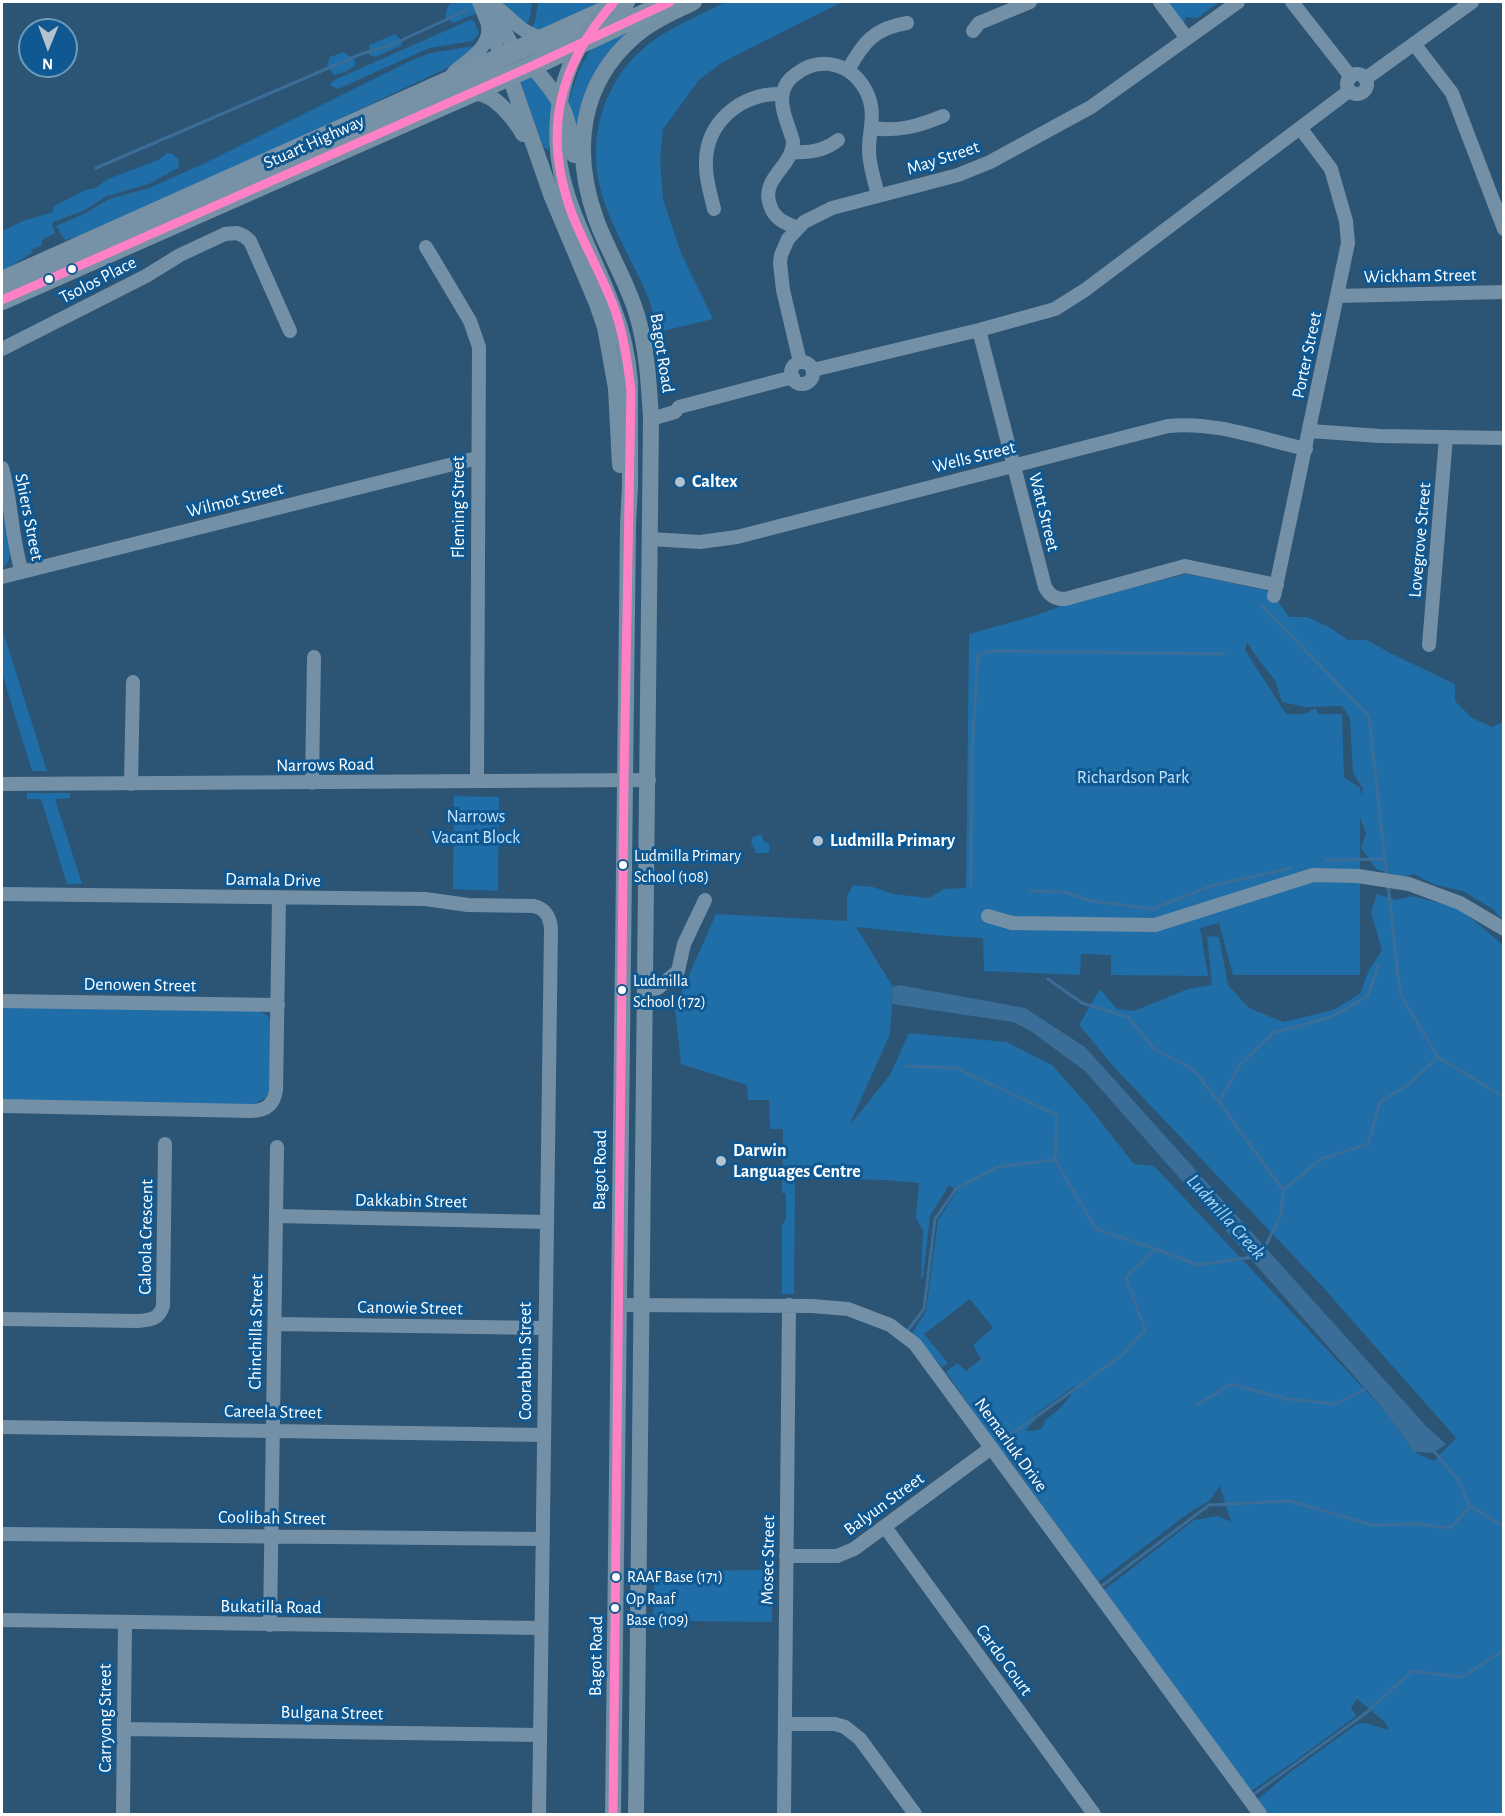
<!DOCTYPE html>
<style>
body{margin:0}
#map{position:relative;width:1505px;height:1816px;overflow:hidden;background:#2c5474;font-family:"Alegreya Sans",sans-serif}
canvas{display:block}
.frame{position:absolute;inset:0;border:3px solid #fff;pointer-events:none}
.north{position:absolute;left:18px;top:18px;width:60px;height:60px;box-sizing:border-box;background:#0f5891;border:2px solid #6f9bbd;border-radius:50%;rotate:181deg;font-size:16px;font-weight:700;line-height:24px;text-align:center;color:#fff}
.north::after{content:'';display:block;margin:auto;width:21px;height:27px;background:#b5c3ce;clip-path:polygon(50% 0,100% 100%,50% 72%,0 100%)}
</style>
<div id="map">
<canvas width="1505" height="1816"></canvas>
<div class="frame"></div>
<div class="north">N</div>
</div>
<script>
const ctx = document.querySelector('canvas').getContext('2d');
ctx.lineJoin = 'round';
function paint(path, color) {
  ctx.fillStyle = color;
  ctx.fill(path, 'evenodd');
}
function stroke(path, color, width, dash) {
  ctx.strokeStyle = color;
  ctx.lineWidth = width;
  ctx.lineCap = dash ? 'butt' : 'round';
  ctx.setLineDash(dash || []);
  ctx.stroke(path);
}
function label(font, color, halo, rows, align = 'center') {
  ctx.font = font + ' "Alegreya Sans",sans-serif';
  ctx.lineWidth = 6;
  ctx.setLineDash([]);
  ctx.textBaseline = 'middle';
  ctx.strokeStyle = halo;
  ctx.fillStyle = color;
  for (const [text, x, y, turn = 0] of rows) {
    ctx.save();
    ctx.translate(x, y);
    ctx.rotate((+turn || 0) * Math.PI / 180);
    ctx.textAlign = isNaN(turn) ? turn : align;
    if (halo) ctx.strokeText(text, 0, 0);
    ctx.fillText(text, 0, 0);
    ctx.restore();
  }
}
paint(new Path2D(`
 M453 2H475L480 12 453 23 445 16 448 6Z
 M502 2H532L530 17 525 27Z
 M538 2H608L546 31 530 30 535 22Z
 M726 2H842L723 62 699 80 663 129 660 159 663 199 681 253 713 319 659 332C655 320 652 308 648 297 632 259 608 223 599 183 588 131 607 76 650 43 671 27 702 14 726 2Z
 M1166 2H1219L1197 18 1186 17 1183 23Z
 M470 20 474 21 479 33 473 41 429 48 338 89 330 85 334 80Z
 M623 33 625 35C619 42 611 49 605 56 588 79 582 105 576 132L568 107 570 97 579 70 593 45Z
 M395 34 402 41 401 46 375 57 369 55V45Z
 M474 46V49L447 68 232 170 93 232 65 240 56 226 84 214 109 199 149 188 203 164 410 61 431 53Z
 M344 52 355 60V66L345 72 334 75 327 65 330 57Z
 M531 76 553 101 549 119V150L544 148 521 84 520 79Z
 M167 153 173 154 179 160 178 168 149 184 107 196 83 211 55 221 52 224 55 233 42 240V245L31 250 32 253 2 271V231L23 221 53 212V207L85 190 96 188 108 179 158 160Z
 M2 494 10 554 8 562 2 569Z
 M1187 574 1265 590 1275 597 1289 617H1307L1329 627 1348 640H1367L1390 653 1455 684V701L1472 718 1492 727 1503 722V921L1493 909 1463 891 1436 885 1414 874 1403 877 1376 869 1361 848 1366 833 1360 818V975H1233L1219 923 1200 928 1208 976 1111 975V955L1081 954 1080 975 984 971 983 938 945 936 856 927 893 987 890 1034 849 1126 890 1075 909 1033 1007 1042 1052 1065 1086 1103 1134 1164 1154 1166 1384 1410 1414 1452 1434 1461 1456 1438 1321 1285 1114 1067 1079 1025 1100 989 1117 1009 1134 1011 1188 989 1212 985 1207 936 1219 937 1228 985 1249 1008 1283 1022 1333 1010 1360 994 1369 970 1382 950 1371 912 1377 894 1396 900 1412 896 1459 908 1503 945V1814H1267L1257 1800 1289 1773 1357 1724 1365 1723 1389 1730 1385 1722 1357 1699 1351 1707 1356 1716 1295 1761 1250 1792 1104 1590 1194 1520 1218 1516 1231 1522 1220 1486 1209 1501 1190 1512 1098 1582 1007 1456 1003 1454 946 1372 957 1363 966 1371 981 1359 973 1345 993 1328 970 1299 924 1334 948 1363 942 1367 912 1333 926 1311 938 1220 957 1191 949 1185 930 1216 923 1278H921L923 1230 916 1218 919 1183 886 1180 795 1178 794 1294H782V1225L786 1218V1193H782L783 1129H770L769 1100H748L747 1085 681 1064 675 1007 716 914 847 921V896L853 885 873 887 893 894 929 898 944 889 966 888 969 634 1037 615 1072 602ZM1247 642 1258 659 1275 680 1282 702 1305 707 1342 706 1350 718 1353 773 1363 789 1361 795 1360 788 1344 777 1342 714H1319L1315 708 1305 714H1286L1245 650ZM1075 1386C1069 1401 1058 1411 1045 1420L1044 1426 1038 1430 1025 1431 1035 1420 1034 1415Z
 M2 628 47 771H32L2 673Z
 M27 793H70V798L55 799 82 884H67L41 799H27Z
 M454 796 499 797 498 891 453 889Z
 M761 834 764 842 769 843V853H756L751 843 753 837Z
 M2 1007 260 1011 269 1017 271 1021 270 1088 266 1097 253 1105 2 1103Z
 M772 1570V1622L680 1621 672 1625 660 1624 658 1621H653L654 1571Z`), '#206ea7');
paint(new Path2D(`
 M899 985 1025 1008 1085 1047 1426 1426 1446 1444 1433 1453 1414 1452 1384 1410 1085 1071 1032 1032 1013 1022 892 1004 893 987Z`), '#3a6d97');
stroke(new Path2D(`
 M96 168 361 54 389 46 467 10
 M1262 606 1369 716 1387 878
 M1326 860 1385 859
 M1388 884 1400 994 1438 1057 1504 1097
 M971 885 972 750 978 655 993 651 1224 654
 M1029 891 1065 892 1091 901 1152 909 1211 886 1291 868
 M1048 979 1082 1003 1128 1017 1155 1050 1193 1069 1219 1102 1283 1190
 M906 1066 956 1068 1057 1115 1055 1159
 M1219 1102 1239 1066 1273 1033 1331 1017 1368 996 1379 964
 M1264 1249 1281 1215 1283 1190 1321 1159 1368 1144 1380 1102 1408 1085 1438 1057
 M909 1329 924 1309 935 1219 956 1189 997 1167 1055 1160 1096 1229 1156 1249
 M1197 1405 1231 1384 1287 1399 1336 1404 1369 1387
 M1002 1441 1121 1356 1145 1330 1126 1277 1156 1249 1198 1265 1253 1257
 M1434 1451 1457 1479 1470 1506 1504 1527
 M1103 1585 1209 1505 1290 1501 1372 1525 1418 1524 1450 1528 1470 1507
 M1254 1794 1366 1713 1412 1671 1462 1677 1504 1650`), '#3a6d97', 3);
stroke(new Path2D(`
 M479 2 501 57
 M1160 2 1186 37
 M1292 2 1351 77
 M490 3C511 15 519 34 544 38
 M491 3 515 51
 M973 31 979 23 1030 2
 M1415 45 1452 93 1504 229
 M848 70C863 43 874 28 907 23
 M1347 84a10 10 0 1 1 20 0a10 10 0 1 1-20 0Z
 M451 77 454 72C467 61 491 47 488 27
 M1365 79 1472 2
 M871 128C898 132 919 126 943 116
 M792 152C809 153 825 151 838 140
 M714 209C711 195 706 181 706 167 704 123 740 93 782 94
 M798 228C785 223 774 219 770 205 760 178 794 166 793 141 789 126 779 107 783 92 785 84 790 78 796 74 821 55 852 64 866 91 877 112 869 129 869 150 869 166 875 181 878 196
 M426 247 470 321 479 347 477 781
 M1338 296 1504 292
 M979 330 1045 587C1050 596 1055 599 1065 599L1185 566 1277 585
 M2 349 146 276 180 255 225 234 237 233 244 236 250 241 290 331
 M800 362 783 290 780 263 781 255 788 239 804 222 832 208 958 175 990 162 1091 107 1238 2
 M791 373a11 11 0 1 1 22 0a11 11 0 1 1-22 0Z
 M813 370 979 330 1055 309 1085 290 1125 260 1349 91
 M651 419 675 412 679 407 793 377
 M1310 431 1380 436 1504 438
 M2 468C12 502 11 538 22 572
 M650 539 700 542 737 537 1168 426C1215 421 1261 439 1306 449
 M2 577 477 458
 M1274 596 1348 243 1346 221 1331 169 1301 129
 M1429 645 1446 437
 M312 783 314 657
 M2 784 649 780
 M131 784 133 682
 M2 894 425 899 468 905 534 906C546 909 550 917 551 929L539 1814
 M988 916 1012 923 1155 925 1313 875 1358 876 1409 884 1460 903 1504 929
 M646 990 658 988 678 971 684 944 705 900
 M2 1001 278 1005
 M2 1106 251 1111C266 1111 274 1104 276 1090L279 898
 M276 1216 546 1222
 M618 1305 812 1306 848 1309 890 1325 915 1344 1260 1814
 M2 1319 138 1321C151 1320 159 1319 163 1306L165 1144
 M275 1324 544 1328
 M2 1427 544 1435
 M885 1527 1094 1814
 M2 1534 543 1539
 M786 1556H837L854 1549 991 1448
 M2 1620 541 1628
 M270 1625 277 1147
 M785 1724H835L845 1727 860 1739 915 1814
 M124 1729 540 1735
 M123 1814 125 1623
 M784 1814 789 1305`), '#7490a7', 14);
stroke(new Path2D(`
 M532 66C561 99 568 111 574 155
 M509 74 552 197 597 304 605 327 616 388 620 465
 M470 92C475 93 481 93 485 95 498 99 517 122 523 134
 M613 1814 628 525 630 485V382
 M636 1814 651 419C649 384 647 349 637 315 627 281 608 252 596 219 572 152 579 84 635 36 652 21 674 12 694 2`), '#7390a5', 16);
stroke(new Path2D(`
 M2 281 625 2
 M2 300 532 66 670 2`), '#7791a7', 20);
stroke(new Path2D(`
 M614 2C589 26 570 57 562 92 542 177 587 234 614 310 623 333 628 357 630 382`), '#7390a5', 16);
stroke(new Path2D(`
 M2 300 532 66 670 2
 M613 1814 624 780 631 391C628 364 624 336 615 310 603 277 585 247 572 214 542 133 558 66 614 2`), '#ff80c5', 9);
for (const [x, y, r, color] of [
 [72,269,5,"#fff"],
 [49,279,5,"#fff"],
 [680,482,6,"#b5c3ce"],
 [818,841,6,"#b5c3ce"],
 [623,865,5,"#fff"],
 [622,990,5,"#fff"],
 [721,1161,6,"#b5c3ce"],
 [616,1577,5,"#fff"],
 [615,1608,5,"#fff"]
]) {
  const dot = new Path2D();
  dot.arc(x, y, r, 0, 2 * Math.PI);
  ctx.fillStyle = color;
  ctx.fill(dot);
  stroke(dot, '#0f5891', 2);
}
label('16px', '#fff', '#0f5891', [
 ["Ludmilla Primary",634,856],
 ["School (108)",634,877],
 ["Ludmilla",633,981],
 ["School (172)",633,1002],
 ["RAAF Base (171)",627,1577],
 ["Op Raaf",626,1599],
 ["Base (109)",626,1620]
], 'left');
label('18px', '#fff', '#0f5891', [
 ["Stuart Highway",314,142,-24],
 ["May Street",943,158,-18],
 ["Wickham Street",1420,276,-1],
 ["Tsolos Place",98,280,-27],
 ["Bagot Road",662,353,81],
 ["Porter Street",1307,355,-78],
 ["Wells Street",974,457,-14],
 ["Wilmot Street",235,500,-14],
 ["Fleming Street",459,507,-90],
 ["Watt Street",1044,512,76],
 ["Shiers Street",29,517,79],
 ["Lovegrove Street",1420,540,-85],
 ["Narrows Road",325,765,-1],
 ["Damala Drive",273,880,1],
 ["Denowen Street",140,985,1],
 ["Bagot Road",600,1170,-89],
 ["Dakkabin Street",411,1201,1],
 ["Caloola Crescent",146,1237,-89],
 ["Canowie Street",410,1308,1],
 ["Chinchilla Street",256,1332,-89],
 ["Coorabbin Street",526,1361,-90],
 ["Careela Street",273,1412,1],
 ["Nemarluk Drive",1011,1445,54],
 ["Balyun Street",884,1504,-36],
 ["Coolibah Street",272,1518,1],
 ["Mosec Street",768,1560,-89],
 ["Bukatilla Road",271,1607,1],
 ["Bagot Road",596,1656,-89],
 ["Cardo Court",1004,1660,54],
 ["Bulgana Street",332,1713,1],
 ["Carryong Street",106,1718,-90]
]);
label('bold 18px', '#fff', '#0f5891', [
 ["Caltex",692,482],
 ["Ludmilla Primary",830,841],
 ["Darwin",733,1151],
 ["Languages Centre",733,1172]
], 'left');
label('18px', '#c2e4fe', '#0f5891', [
 ["Richardson Park",1133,778],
 ["Narrows",476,817],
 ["Vacant Block",476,838]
]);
label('italic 20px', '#a6d7fa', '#0f5891', [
 ["Ludmilla Creek",1226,1217,48]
]);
</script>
